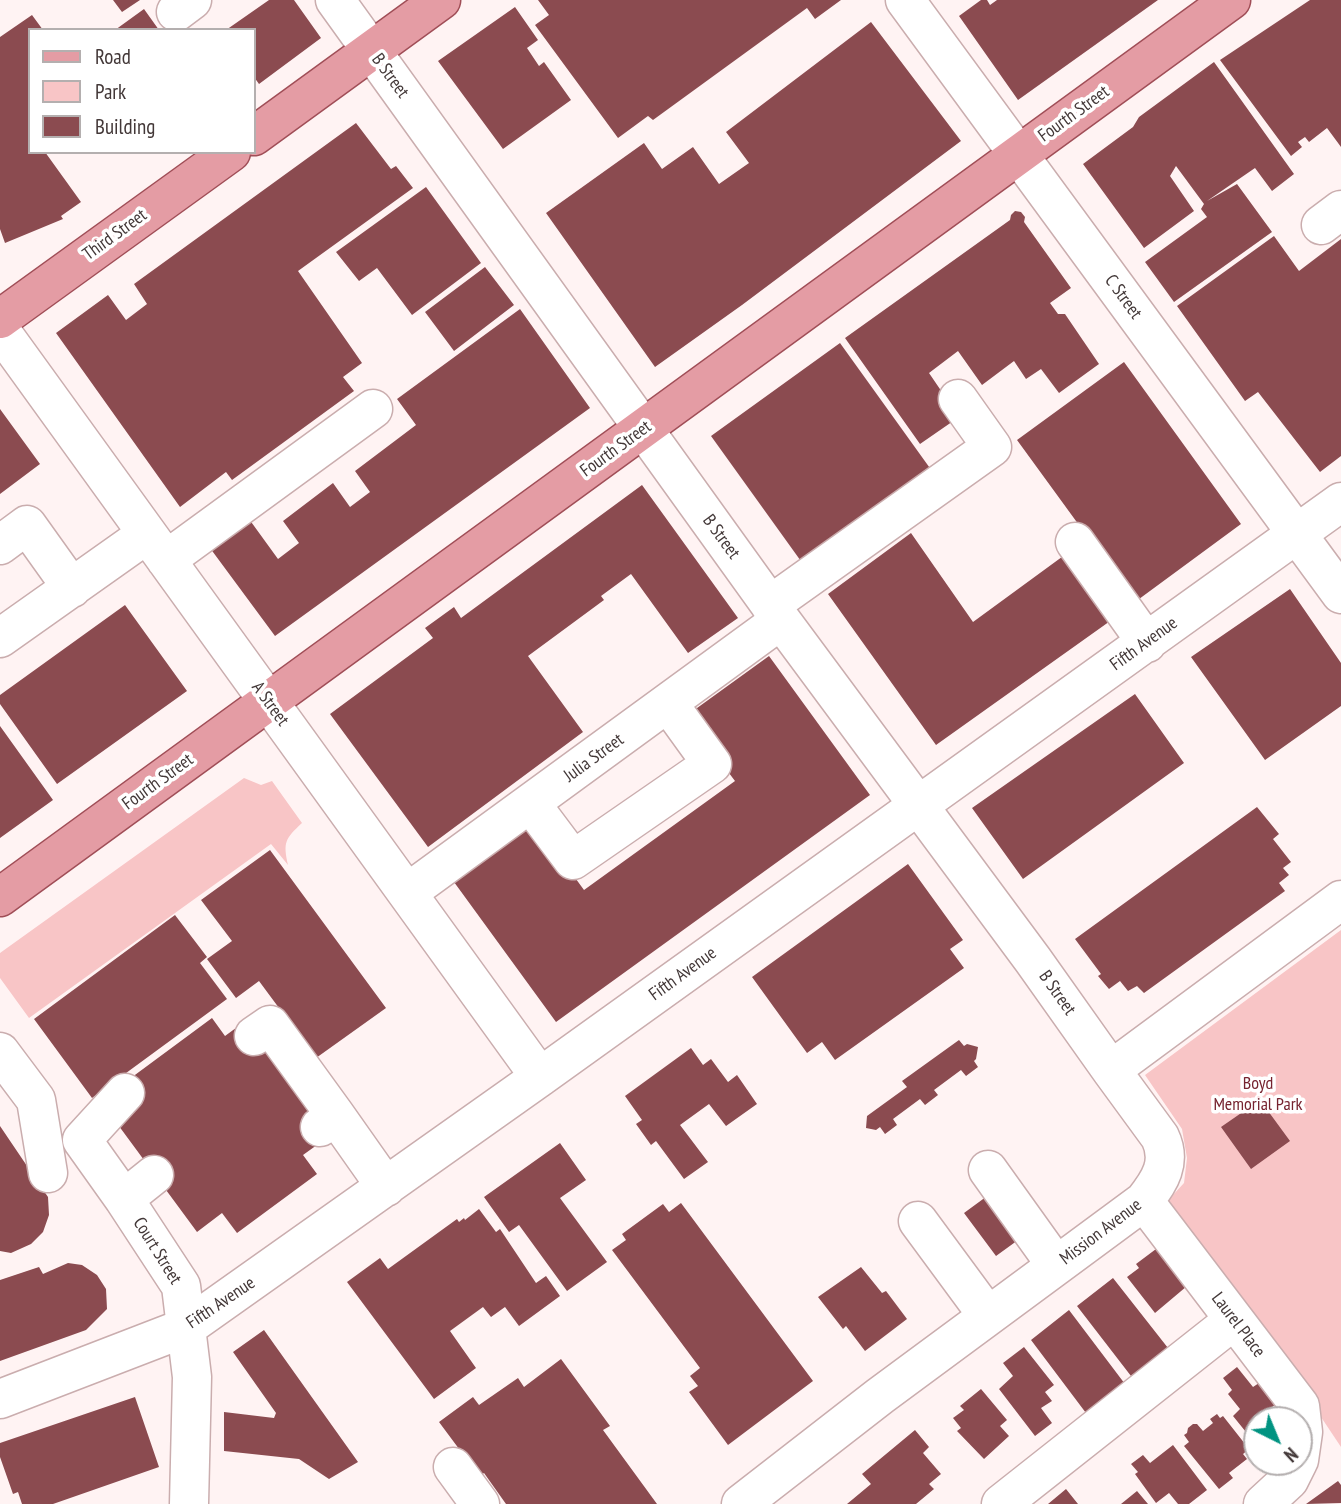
<!DOCTYPE html>
<style>
body{margin:0}
#map{position:relative;width:1341px;height:1504px;overflow:hidden;background:#fff3f3;font-family:"PT Sans Narrow",sans-serif}
canvas{display:block}
.legend{position:absolute;left:28px;top:28px;width:228px;height:126px;box-sizing:border-box;background:#fff;border:2px solid #b4afaf;margin:0;padding:9px 12px;list-style:none;font-size:21px;color:#433838}
.legend li{display:flex;align-items:center;gap:14px;height:35px}
.legend b{width:35px;border:2px solid #b4afaf}
.north{position:absolute;left:1243px;top:1406px;width:70px;height:70px;box-sizing:border-box;background:#fff;border:2px solid #b4afaf;border-radius:50%;rotate:137deg;font-size:19px;font-weight:700;line-height:28px;text-align:center;color:#433838}
.north::after{content:'';display:block;margin:auto;width:24px;height:32px;background:#019381;clip-path:polygon(50% 0,100% 100%,50% 72%,0 100%)}
</style>
<div id="map">
<canvas width="1341" height="1504"></canvas>
<ul class="legend">
<li><b style="height:9px;background:#e49ca4"></b>Road</li>
<li><b style="height:19px;background:#f8c5c6"></b>Park</li>
<li><b style="height:19px;background:#8b4b50"></b>Building</li>
</ul>
<div class="north">N</div>
</div>
<script>
const ctx = document.querySelector('canvas').getContext('2d');
ctx.lineJoin = 'round';
function paint(path, color) {
  ctx.fillStyle = color;
  ctx.fill(path, 'evenodd');
}
function stroke(path, color, width, dash) {
  ctx.strokeStyle = color;
  ctx.lineWidth = width;
  ctx.lineCap = dash ? 'butt' : 'round';
  ctx.setLineDash(dash || []);
  ctx.stroke(path);
}
function label(font, color, halo, rows, align = 'center') {
  ctx.font = font + ' "PT Sans Narrow",sans-serif';
  ctx.lineWidth = 7;
  ctx.setLineDash([]);
  ctx.textBaseline = 'middle';
  ctx.strokeStyle = halo;
  ctx.fillStyle = color;
  for (const [text, x, y, turn = 0] of rows) {
    ctx.save();
    ctx.translate(x, y);
    ctx.rotate((+turn || 0) * Math.PI / 180);
    ctx.textAlign = isNaN(turn) ? turn : align;
    if (halo) ctx.strokeText(text, 0, 0);
    ctx.fillText(text, 0, 0);
    ctx.restore();
  }
}
paint(new Path2D(`
 M244 778 261 785 272 781 302 823C285 839 283 842 288 865L271 844 29 1018 0 978V953Z
 M1341 930V1447L1299 1384 1161 1208 1184 1183 1187 1158 1182 1129 1145 1075Z`), '#f8c5c6');
paint(new Path2D(`
 M113 0H140L122 12Z
 M269 0H294L321 38 259 84 254 77V30H226Z
 M538 0H841L815 19 807 8 653 120 648 116 618 138 535 25 549 15Z
 M981 0H987L990 5 997 0H1158L1018 100 959 16Z
 M1310 0H1341V147L1327 128 1309 142 1305 137 1298 142 1302 147 1291 156 1220 60Z
 M515 7 538 40 527 48 539 66 544 62 571 100 503 149 438 61Z
 M144 9 159 30H115Z
 M32 15 43 30H30V152H45L81 202 61 216 63 219 5 243 0 229V37Z
 M871 22 961 141 742 305 655 367 546 213 644 143 662 169 693 147 719 184 749 163 726 132Z
 M1214 62 1294 174 1272 191 1255 168 1207 201 1237 184 1272 232 1174 302 1145 262 1207 217 1201 209 1204 204 1176 166 1170 176 1194 211 1144 248 1083 164 1133 127 1139 117Z
 M356 123 391 169 396 166 413 188 298 271 362 363 343 377 354 391 232 480 226 472 180 507 56 333 108 295 126 320 147 304 134 284Z
 M426 187 481 263 412 315 377 268 359 281 336 252Z
 M1015 211 1021 212 1025 217 1024 222 1071 288 1050 303 1058 314H1065L1099 364 1059 393 1041 369 1026 379 1014 361 982 385 958 351 929 373 959 417 920 444 845 338 1010 220 1011 215Z
 M1274 236 1299 271 1341 239V456L1320 472 1258 392 1245 401 1177 306Z
 M485 267 514 305 454 351 425 312Z
 M520 309 590 408 275 636 210 548 249 519 278 559 299 543 283 521 333 483 350 507 370 492 355 471 416 425 397 399Z
 M840 343 932 471 803 564 711 436Z
 M1124 362 1241 524 1135 602 1017 440Z
 M0 409 40 464 0 494Z
 M642 485 738 618 688 653 631 574 601 596 604 600 528 656 583 732 428 847 330 714 433 638 425 628 454 607 461 618Z
 M911 533 973 622 1081 543 1127 609 936 745 828 594Z
 M1290 589 1341 663V706L1265 760 1191 657Z
 M125 605 187 691 57 784 0 704V695Z
 M769 656 870 795 556 1022 454 882 535 823 584 890 735 781 686 716Z
 M1135 694 1184 763 1023 879 972 808Z
 M0 726 53 800 0 838Z
 M1257 807 1279 834 1273 839 1291 862 1283 868 1289 875 1279 883 1285 891 1144 993 1137 986 1128 991 1120 981 1109 989 1098 976 1101 974 1075 939Z
 M270 850 386 1008 316 1058 259 981 236 998 207 959 232 941 201 900Z
 M908 864 963 940 950 949 964 968 835 1060 822 1042 807 1053 752 977Z
 M175 915 207 957 200 963 227 999 92 1098 34 1019Z
 M212 1018 225 1036 244 1022 328 1137 303 1155 317 1174 237 1233 222 1213 197 1232 113 1118 120 1086Z
 M959 1040 964 1046 967 1044 978 1047 976 1059 974 1061 978 1067 966 1076 961 1070 934 1090 938 1095 925 1105 920 1099 893 1119 897 1125 885 1134 880 1127 876 1130 866 1128 867 1116 907 1087 902 1081Z
 M691 1048 703 1065 711 1059 728 1082 737 1075 757 1104 726 1126 709 1104 680 1125 708 1162 684 1179 656 1141 651 1145 636 1124 642 1120 625 1096Z
 M1260 1100 1290 1141 1251 1169 1221 1127Z
 M0 1126 48 1197 49 1215 43 1232 31 1244 11 1253 0 1251Z
 M560 1143 586 1180 560 1198 607 1262 567 1291 519 1225 509 1232 484 1197Z
 M994 1191 1025 1235 996 1256 964 1213Z
 M681 1203 813 1381 728 1445 689 1392 698 1386 690 1376 700 1368 612 1250 626 1240 622 1234 663 1204 669 1212Z
 M479 1209 496 1232 500 1229 536 1283 546 1276 560 1296 519 1326 505 1307 491 1317 483 1307 450 1331 476 1368 434 1399 347 1282 380 1258 388 1269 457 1219 459 1222 464 1218 465 1220Z
 M1160 1246 1193 1281 1155 1313 1127 1277 1139 1268 1136 1264Z
 M68 1263 82 1265 97 1275 106 1289 107 1309 86 1330 0 1361V1280L39 1267 43 1274Z
 M861 1267 882 1293 886 1291 907 1319 865 1351 846 1326 843 1329 818 1297Z
 M1113 1278 1168 1348 1131 1376 1077 1306Z
 M1069 1310 1128 1388 1089 1417 1031 1340Z
 M264 1330 358 1462 329 1479 299 1459 224 1451V1412L274 1418 276 1413 233 1352Z
 M1024 1347 1054 1385 1045 1392 1052 1401 1041 1408 1052 1423 1035 1436 999 1389 1013 1376 1003 1363Z
 M561 1359 610 1426 603 1430 657 1504H506L484 1473 473 1481 468 1461 439 1422 473 1397 479 1405 518 1378 524 1387Z
 M1237 1367 1253 1387 1259 1383 1276 1404 1271 1408 1273 1411 1276 1408 1280 1414 1278 1416 1281 1420H1257V1440L1254 1442 1233 1416 1240 1409 1228 1394 1232 1390 1223 1378Z
 M981 1389 1007 1420 1000 1426 1009 1436 984 1459 957 1431 961 1428 953 1418 964 1410 960 1406Z
 M135 1397 159 1467 53 1504H22L18 1492 13 1494 0 1457V1443Z
 M1217 1414 1220 1418 1223 1416 1249 1449 1243 1454 1247 1459 1229 1473 1233 1478 1219 1489 1184 1446 1189 1442 1184 1435 1187 1433 1188 1428 1193 1424H1197L1203 1431 1213 1423 1210 1419Z
 M915 1430 929 1447 923 1453 941 1474 929 1484 934 1489 916 1504H847L871 1484 862 1474Z
 M1173 1445 1207 1490 1189 1504H1178L1169 1493 1156 1503 1135 1474 1138 1472 1131 1464 1143 1455 1150 1463Z
 M1338 1481 1341 1485V1503L1306 1504Z
 M1066 1489 1078 1504H1048Z
 M1137 1491 1148 1504H1121Z`), '#8b4b50');
const minor = new Path2D(`
 M335 0 781 620 1033 960 1111 1070
 M905 0 1341 594
 M176 12 192 0
 M1321 225 1341 210
 M0 330 540 1077
 M1075 542 1147 643
 M0 545 27 525 72 588
 M166 560 373 409
 M770 605 992 447 958 399
 M0 638 147 534
 M531 804 573 860 712 764 668 703
 M407 893 781 620
 M254 1036 270 1025 336 1116
 M0 1052 36 1100 48 1173
 M125 1093 82 1140 124 1199 181 1286 192 1377 189 1504
 M320 1127 336 1116 386 1187
 M988 1170 1056 1265
 M124 1199 154 1175
 M1144 1201 1300 1406 1303 1432 1299 1460
 M918 1221 988 1316
 M0 1399 187 1327 540 1077 1341 502
 M453 1467 480 1504
 M741 1504 880 1396 1144 1201C1160 1181 1172 1162 1160 1137L1111 1070 1341 900
 M1001 1504 1234 1320
 M1263 1504 1289 1480 1298 1462`);
const major = new Path2D(`
 M254 136 441 0
 M0 319 231 152
 M0 897 1231 0`);
stroke(minor, '#caadae', 41);
stroke(major, '#a04e57', 41);
stroke(minor, '#fff', 38);
stroke(major, '#e49ca4', 38);
label('18px', '#433838', '#fff', [
 ["B Street",390,76,54],
 ["Fourth Street",1074,114,-36],
 ["Third Street",115,235,-36],
 ["C Street",1123,297,54],
 ["Fourth Street",616,449,-36],
 ["B Street",721,537,54],
 ["Fifth Avenue",1144,644,-36],
 ["A Street",270,704,54],
 ["Julia Street",594,758,-36],
 ["Fourth Street",158,782,-36],
 ["Fifth Avenue",683,974,-36],
 ["B Street",1057,993,55],
 ["Mission Avenue",1101,1232,-37],
 ["Court Street",157,1251,58],
 ["Fifth Avenue",221,1303,-34],
 ["Laurel Place",1238,1325,53]
]);
label('18px', '#76232f', '#fff', [
 ["Boyd",1258,1084],
 ["Memorial Park",1258,1105]
]);
</script>
